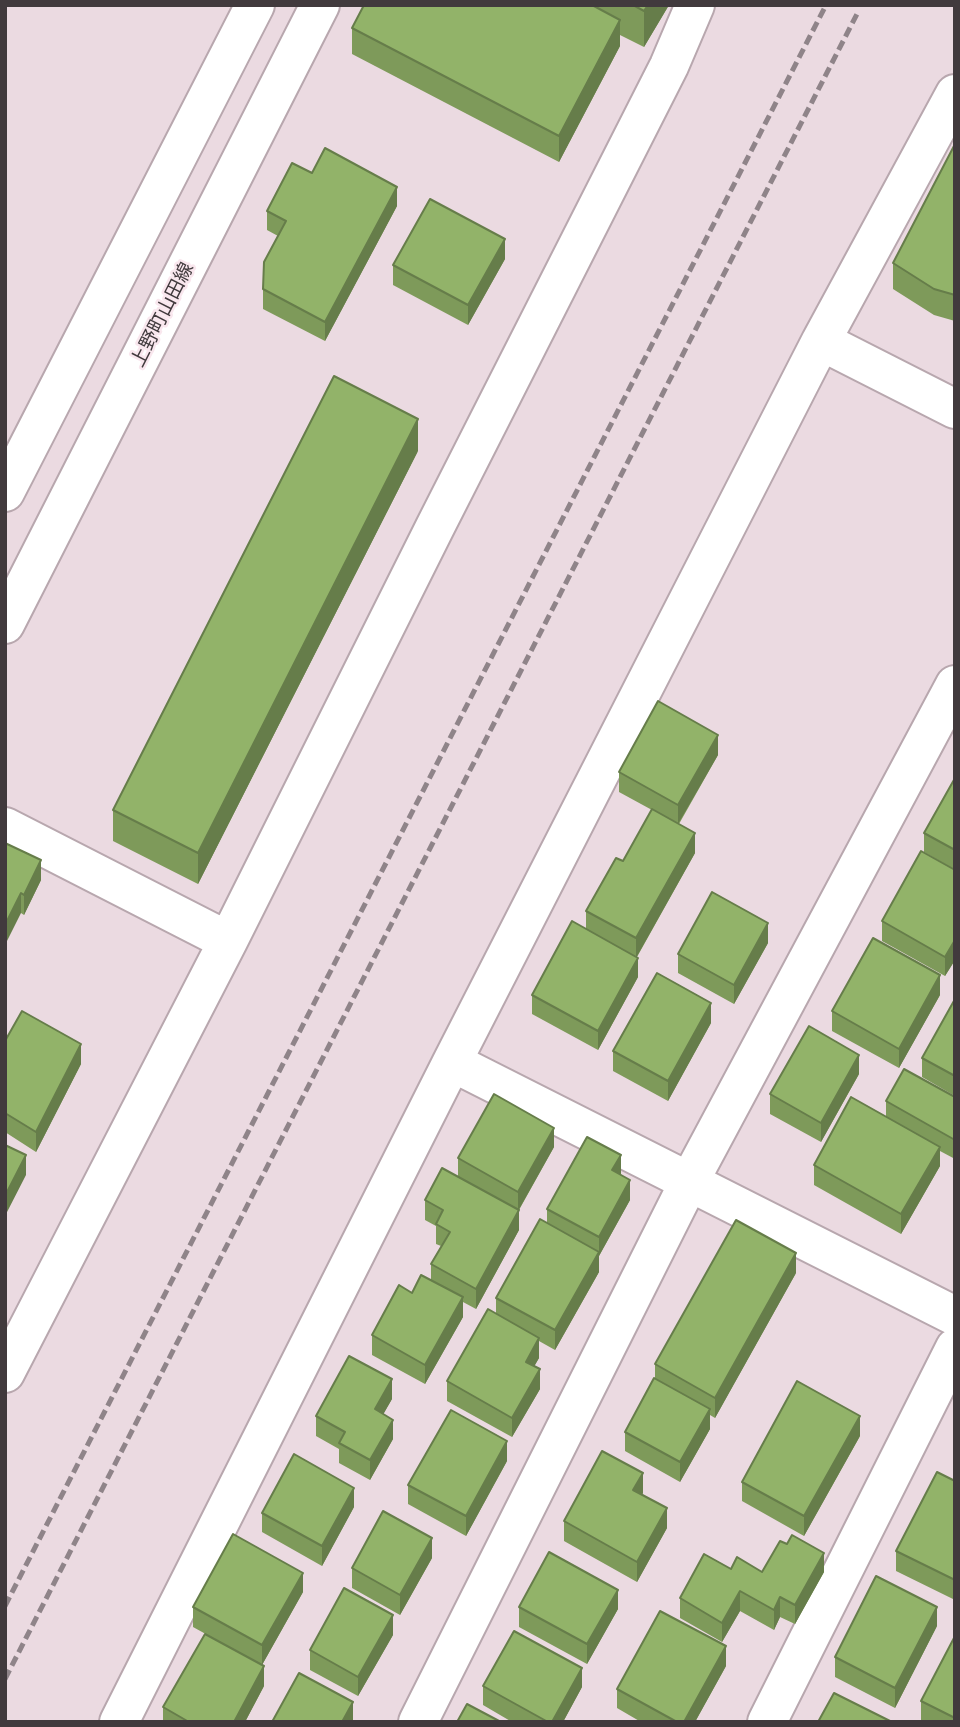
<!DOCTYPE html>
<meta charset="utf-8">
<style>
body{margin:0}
#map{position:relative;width:960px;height:1727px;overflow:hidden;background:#ebdae1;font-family:Manrope,sans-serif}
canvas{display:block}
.frame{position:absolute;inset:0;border:7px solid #413a3d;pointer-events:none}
</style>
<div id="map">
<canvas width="960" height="1727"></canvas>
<div class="frame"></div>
</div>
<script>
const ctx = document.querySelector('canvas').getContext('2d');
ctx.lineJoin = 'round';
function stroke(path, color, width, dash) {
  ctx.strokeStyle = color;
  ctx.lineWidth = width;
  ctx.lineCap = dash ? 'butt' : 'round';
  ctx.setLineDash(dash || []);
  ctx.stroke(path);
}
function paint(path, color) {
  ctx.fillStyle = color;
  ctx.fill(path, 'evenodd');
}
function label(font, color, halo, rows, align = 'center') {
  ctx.font = font + ' Manrope,"Noto Sans JP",sans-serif';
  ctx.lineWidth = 5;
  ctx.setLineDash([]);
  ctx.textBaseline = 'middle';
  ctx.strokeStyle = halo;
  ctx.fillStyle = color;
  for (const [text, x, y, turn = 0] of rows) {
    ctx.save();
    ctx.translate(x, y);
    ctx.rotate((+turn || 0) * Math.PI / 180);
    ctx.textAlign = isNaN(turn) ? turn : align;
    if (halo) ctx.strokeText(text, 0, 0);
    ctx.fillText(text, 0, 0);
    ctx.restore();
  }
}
const minor = new Path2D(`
 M821 341 955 409
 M5 827 228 941
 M452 1062 955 1316
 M5 1373 228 941 435 527 669 66 695 5
 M119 1722 452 1062 821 341 955 94
 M418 1722 689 1182 955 685
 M767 1722 955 1348`);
const tertiary = new Path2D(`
 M5 492 255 5
 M5 624 320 5`);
stroke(minor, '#b8a7ae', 42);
stroke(tertiary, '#b8a7ae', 42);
stroke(minor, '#fff', 38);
stroke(tertiary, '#fff', 38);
stroke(new Path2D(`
 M5 1606 826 5
 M5 1679 858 12`), '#8f8489', 5, [10, 5]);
paint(new Path2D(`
 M364 5H669L644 47 620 35V46L559 162 352 54V28Z
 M955 144V321L934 315 893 289V263Z
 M312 173 397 206 325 341 263 309V289L278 236 267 230V211Z
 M505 259 468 325 393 285V265Z
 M418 451 198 884 113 841V810Z
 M718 755 679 824 695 853 637 957 638 977 598 1050 532 1014V995L586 929V911L623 861 652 810 619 792V772Z
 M955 778V870L924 852V833Z
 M5 843 41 880 24 915 21 913Z
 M955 870V960L945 976 882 941V921Z
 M768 943 734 1004 678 973V954Z
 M940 995 899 1068 832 1031V1011Z
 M955 999V1096L922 1077V1058Z
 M711 1023 668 1101 613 1071V1051Z
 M5 1041 81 1064 36 1152 5 1132Z
 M859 1074 821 1142 770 1114V1094Z
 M955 1097V1159L940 1151V1166L901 1234 814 1185V1165L886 1117V1101Z
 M554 1147 519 1210V1230L476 1309 463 1302V1317L425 1384 372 1355V1335L431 1280V1264L441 1246 436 1244V1226L425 1220V1200L458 1177V1158Z
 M621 1175 630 1200 599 1256V1272L555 1350 539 1341V1358L534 1366 540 1389 512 1437 447 1401V1381L496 1314V1298L547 1223V1209Z
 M796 1273 715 1418 710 1415V1429L680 1482 625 1451V1432L655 1379V1364Z
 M392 1399 383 1414 393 1439 370 1480 339 1463V1449L316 1436V1416Z
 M860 1436 804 1536 742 1501V1482Z
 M507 1461 466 1536 408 1504V1485Z
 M955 1481V1600L896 1571V1551Z
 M643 1493 642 1495 667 1528 637 1582 564 1541V1521Z
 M354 1507 322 1566 262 1532V1513Z
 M432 1558 400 1615 352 1588V1568Z
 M731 1569 762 1572H824L795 1624 780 1617 774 1630 740 1611 722 1642 680 1618V1598Z
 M303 1592 262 1665 193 1627V1607Z
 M519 1607 618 1609 587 1664 519 1627Z
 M937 1626 895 1708 835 1677V1657Z
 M393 1635 358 1696 310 1670V1650Z
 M955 1636V1722H923L921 1721V1701Z
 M726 1666 695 1722H641L617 1708V1689Z
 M264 1686 245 1722H163V1707Z
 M483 1686 582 1687 563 1722H512L483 1705Z`), '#7e9a5a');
paint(new Path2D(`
 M648 5H669L644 47V11Z
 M620 20V46L559 162V136Z
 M397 187V206L325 341V322Z
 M505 239V259L468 325V305Z
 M418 419V451L198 884V853Z
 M718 735V755L678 824V805Z
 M695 833V853L636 958V938Z
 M41 860V880L24 915V895Z
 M21 893V913L5 945V925Z
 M768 923V943L734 1004V985Z
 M955 940V960L945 976V957Z
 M638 958V977L598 1050V1031Z
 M940 975V995L899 1068V1049Z
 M711 1003V1023L668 1101V1081Z
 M81 1044V1064L36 1152V1132Z
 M859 1055V1074L821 1142V1123Z
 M554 1128V1147L518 1211V1192Z
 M940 1147V1166L901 1234V1214Z
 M26 1155V1175L5 1216V1196Z
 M621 1155V1175L612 1170Z
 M630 1180V1200L599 1256V1237Z
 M519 1210V1230L476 1309V1289Z
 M599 1252V1272L555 1350V1330Z
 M796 1253V1273L715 1418V1398Z
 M463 1297V1317L425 1384V1365Z
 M539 1338V1358L526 1381V1362Z
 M540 1369V1389L512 1437V1418Z
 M392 1379V1399L375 1429V1409Z
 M710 1409V1429L680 1482V1462Z
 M860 1416V1436L804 1536V1516Z
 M393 1420V1439L370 1480V1460Z
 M507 1441V1461L466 1536V1516Z
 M643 1473V1493L633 1510V1490Z
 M354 1488V1507L322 1566V1546Z
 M667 1508V1528L637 1582V1562Z
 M432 1538V1558L400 1615V1595Z
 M824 1553V1572L795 1624V1605Z
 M303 1573V1592L262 1665V1645Z
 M618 1590V1609L587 1664V1644Z
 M740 1591V1611L722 1642V1623Z
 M780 1597V1617L774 1630V1610Z
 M937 1607V1626L895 1708V1688Z
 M393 1615V1635L358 1696V1677Z
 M726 1646V1666L695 1722H684Z
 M264 1666V1686L245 1722H234Z
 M582 1668V1687L563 1722H552Z
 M353 1702V1722H342Z`), '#667d4a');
const building = new Path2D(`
 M364 5H592L620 20 559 136 352 28Z
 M633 5H648L644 11Z
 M955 144V295L934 289 893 263Z
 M325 148 397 187 325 322 263 289 264 262 286 221 267 211 292 163 312 173Z
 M430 199 505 239 468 305 393 265Z
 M334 376 418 419 198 853 113 810Z
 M658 701 718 735 678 805 619 772Z
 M955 778V850L924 833Z
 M652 809 695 833 636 938 586 911 616 858 623 861Z
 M5 843 41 860 24 895 21 893 5 925Z
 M921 851 955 870V940L945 957 882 921Z
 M712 892 768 923 734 985 678 954Z
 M572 921 638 958 598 1031 532 995Z
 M873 938 940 975 899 1049 832 1011Z
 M657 973 711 1003 668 1081 613 1051Z
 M955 999V1076L922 1058Z
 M22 1011 81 1044 36 1132 5 1113V1041Z
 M809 1026 859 1055 821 1123 770 1094Z
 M904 1069 955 1097V1140L886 1101Z
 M494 1094 554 1128 518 1192 458 1158Z
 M851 1097 940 1147 901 1214 814 1165Z
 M587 1137 621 1155 612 1170 630 1180 599 1237 547 1209Z
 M5 1145 26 1155 5 1196Z
 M442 1168 519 1210 476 1289 431 1264 450 1232 436 1224 443 1210 425 1200Z
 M540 1219 599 1252 555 1330 496 1298Z
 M736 1220 796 1253 715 1398 655 1364Z
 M421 1275 463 1297 425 1365 372 1335 399 1285 412 1293Z
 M488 1309 539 1338 526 1362 540 1369 512 1418 447 1381Z
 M349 1356 392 1379 375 1409 393 1420 370 1460 339 1443 345 1432 316 1416Z
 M654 1378 710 1409 680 1462 625 1432Z
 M797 1381 860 1416 804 1516 742 1482Z
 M451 1410 507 1441 466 1516 408 1485Z
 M602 1451 643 1473 633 1490 667 1508 637 1562 564 1521Z
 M294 1454 354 1488 322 1546 262 1513Z
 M937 1472 955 1481V1580L896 1551Z
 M383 1511 432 1538 400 1595 352 1568Z
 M233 1534 303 1573 262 1645 193 1607Z
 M792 1535 824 1553 795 1605 780 1597 774 1610 740 1591 722 1623 680 1598 704 1554 731 1569 737 1557 762 1572 780 1541 787 1544Z
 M549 1552 618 1590 587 1644 519 1607Z
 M876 1576 937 1607 895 1688 835 1657Z
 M344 1588 393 1615 358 1677 310 1650Z
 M660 1611 726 1646 684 1722H677L617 1689Z
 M514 1631 582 1668 552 1722H548L483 1686Z
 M205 1634 264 1666 234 1722H189L163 1707Z
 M955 1636V1718L921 1701Z
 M299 1673 353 1702 342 1722H272Z
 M834 1693 892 1722H818Z
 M467 1704 501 1722H457Z`);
paint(building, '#92b369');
stroke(building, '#667d4a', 2);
label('19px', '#413a3d', '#f9e7ee', [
 ["上野町山田線",163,315,-63]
]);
</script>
